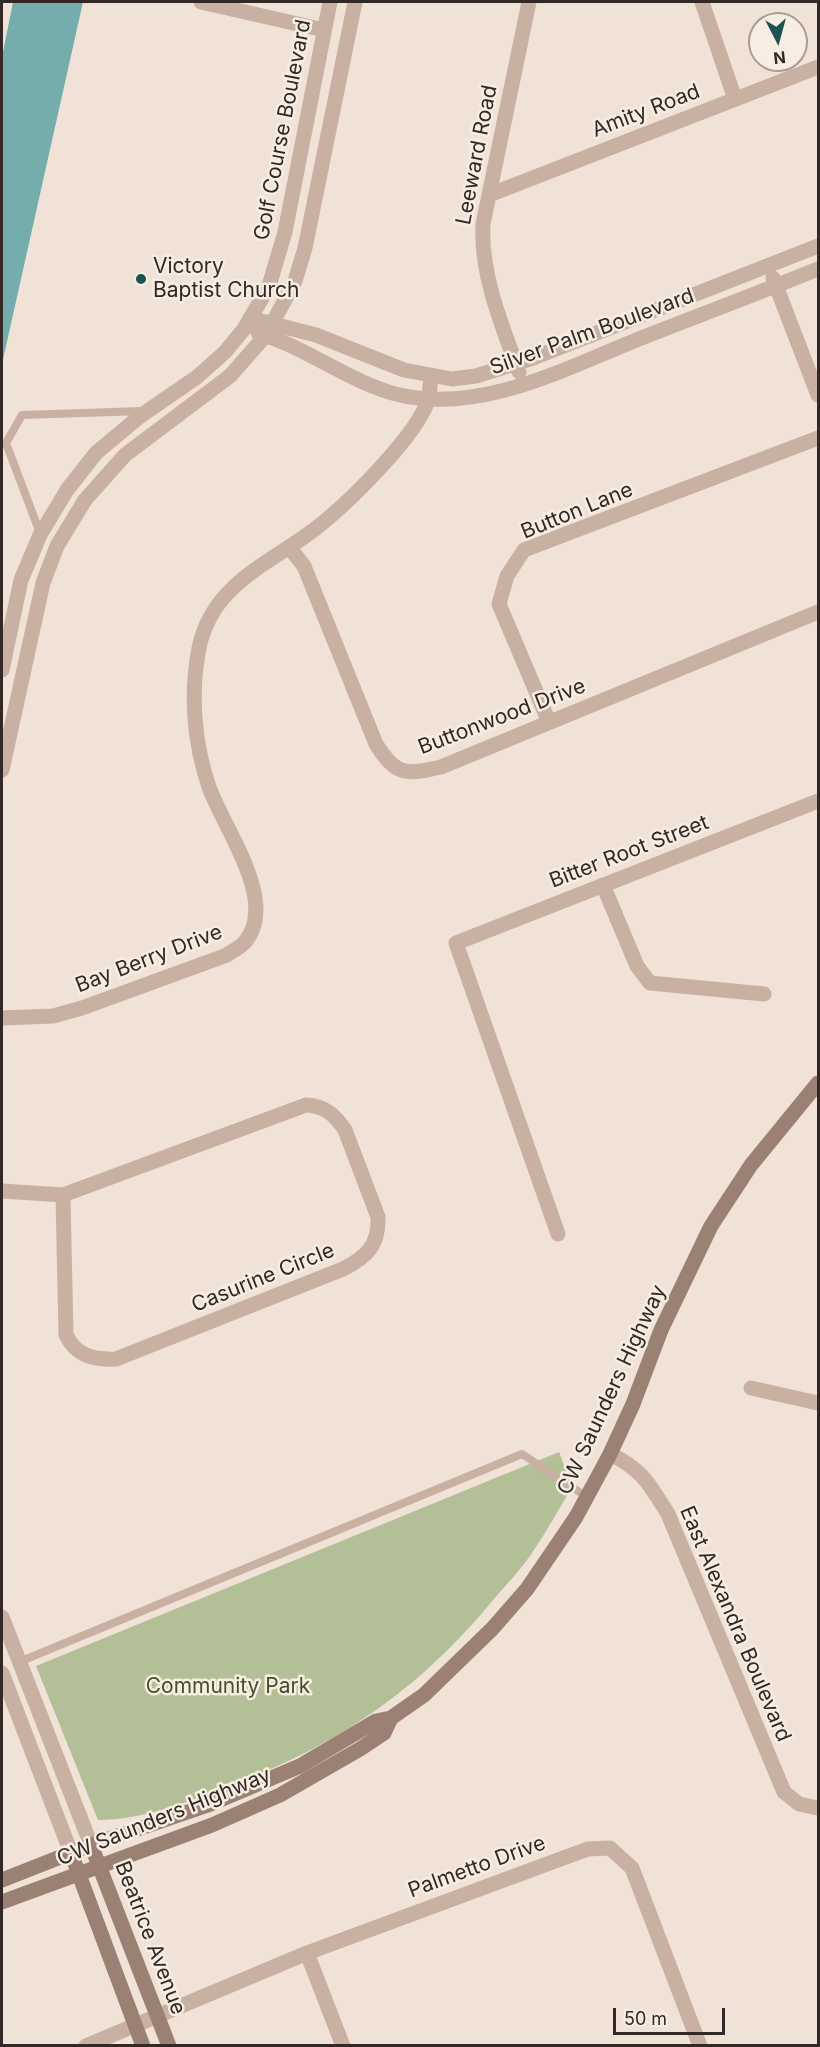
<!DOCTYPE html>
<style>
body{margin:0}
#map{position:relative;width:820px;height:2047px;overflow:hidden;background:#f0e2d6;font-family:Inter,sans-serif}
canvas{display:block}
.frame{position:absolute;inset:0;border:3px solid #322825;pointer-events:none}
.north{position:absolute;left:748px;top:12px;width:60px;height:60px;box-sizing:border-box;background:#f8ede2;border:2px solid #a99e96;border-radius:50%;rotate:174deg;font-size:16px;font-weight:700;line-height:24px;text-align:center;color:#322825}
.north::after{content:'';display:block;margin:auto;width:21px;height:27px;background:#1b5353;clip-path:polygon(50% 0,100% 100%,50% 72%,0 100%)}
.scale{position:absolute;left:613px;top:2008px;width:112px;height:27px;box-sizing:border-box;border:3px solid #322825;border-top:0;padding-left:8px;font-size:18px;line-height:21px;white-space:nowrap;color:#322825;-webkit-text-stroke:4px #f8ede2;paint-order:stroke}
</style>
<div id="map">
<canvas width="820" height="2047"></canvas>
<div class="frame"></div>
<div class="north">N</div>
<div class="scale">50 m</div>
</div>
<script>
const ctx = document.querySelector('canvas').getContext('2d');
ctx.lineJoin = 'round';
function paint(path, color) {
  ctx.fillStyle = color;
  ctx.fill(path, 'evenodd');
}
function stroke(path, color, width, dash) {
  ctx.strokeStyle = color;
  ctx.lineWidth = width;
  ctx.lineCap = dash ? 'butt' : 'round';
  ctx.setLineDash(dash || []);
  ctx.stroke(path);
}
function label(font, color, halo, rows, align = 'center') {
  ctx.font = font + ' Inter,sans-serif';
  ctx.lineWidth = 5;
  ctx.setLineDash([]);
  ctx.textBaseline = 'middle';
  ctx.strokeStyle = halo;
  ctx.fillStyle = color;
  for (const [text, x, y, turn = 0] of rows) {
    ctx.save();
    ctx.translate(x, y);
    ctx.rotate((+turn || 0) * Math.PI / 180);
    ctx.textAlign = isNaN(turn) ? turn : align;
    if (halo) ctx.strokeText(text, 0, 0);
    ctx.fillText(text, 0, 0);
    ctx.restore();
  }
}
paint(new Path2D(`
 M559 1452 572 1487C559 1509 546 1532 532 1553 521 1569 507 1584 494 1599 417 1692 338 1745 225 1788 184 1803 143 1820 98 1820L36 1666Z`), '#b3bf96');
paint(new Path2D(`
 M13 2H83L2 364V57Z`), '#75adac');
stroke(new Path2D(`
 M40 533 6 443 22 415 143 411
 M19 1662 522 1454 587 1497`), '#c8b1a2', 8);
stroke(new Path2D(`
 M201 2 324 30
 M702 2 735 99
 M489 195 818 67
 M773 278 818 395
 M250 318 316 335 404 370 452 379 476 376 533 358 818 246
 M258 333C306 347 352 384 400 395 483 414 570 366 644 337 703 314 761 292 818 269
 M519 372C502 326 480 273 483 224L529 2
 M289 547 304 566 376 744C396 776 406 775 441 767L818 612
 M2 670 21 580 40 535 67 490 96 453 139 417 197 377 225 352 244 329 269 286 285 232 330 2
 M549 722 499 604 507 576 524 550 818 438
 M2 770 43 583 57 546 85 500 125 455 230 376 266 335 295 281 305 248 355 2
 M603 885 637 966 650 983 764 994
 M2 1018 53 1016 82 1008 227 955C232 951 241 947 245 942 279 901 224 829 209 787 194 743 190 694 199 648 212 584 269 564 315 529 346 505 417 436 428 400 430 393 430 384 431 377
 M2 1191 63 1195 306 1105C325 1106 334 1114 345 1130L378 1217C379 1245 367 1257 343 1269L116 1359C94 1360 76 1356 66 1335L63 1195
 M558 1234 456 943 818 801
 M751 1388 818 1403
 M610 1454C642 1469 650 1485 668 1514L784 1792 799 1804 818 1808
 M2 1617 91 1845
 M2 1673 71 1853
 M307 1953 343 2046
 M86 2046 307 1953 566 1857 588 1849 610 1848 632 1868 700 2046`), '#c8b1a2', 15);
stroke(new Path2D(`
 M91 1845 169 2046
 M71 1853 143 2046
 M2 1880 91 1845 208 1805 300 1766 376 1721 391 1718 424 1695 492 1629 527 1589 576 1517 610 1454 633 1404 661 1330 711 1226 751 1165 818 1083
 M2 1902 212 1825 280 1795 360 1749 384 1733 391 1718`), '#9b8074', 15);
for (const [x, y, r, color] of [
 [141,279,6,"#1b5353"]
]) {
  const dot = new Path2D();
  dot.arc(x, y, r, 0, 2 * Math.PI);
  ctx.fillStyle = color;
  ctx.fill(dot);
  stroke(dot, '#f8ede2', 2);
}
label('21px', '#322825', '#f8ede2', [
 ["Amity Road",646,111,-21],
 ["Golf Course Boulevard",283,130,-79],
 ["Leeward Road",477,155,-79],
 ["Silver Palm Boulevard",592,332,-20],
 ["Button Lane",577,511,-22],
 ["Buttonwood Drive",502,717,-21],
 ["Bitter Root Street",629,852,-21],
 ["Bay Berry Drive",149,959,-21],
 ["Casurine Circle",263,1278,-22],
 ["CW Saunders Highway",612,1390,-65],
 ["East Alexandra Boulevard",735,1624,67],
 ["CW Saunders Highway",164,1817,-22],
 ["Palmetto Drive",477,1867,-20],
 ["Beatrice Avenue",150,1938,69]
]);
label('21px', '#322825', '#f8ede2', [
 ["Victory",153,267],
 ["Baptist Church",153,291]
], 'left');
label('21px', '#445029', '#f8ede2', [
 ["Community Park",228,1687]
]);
</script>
